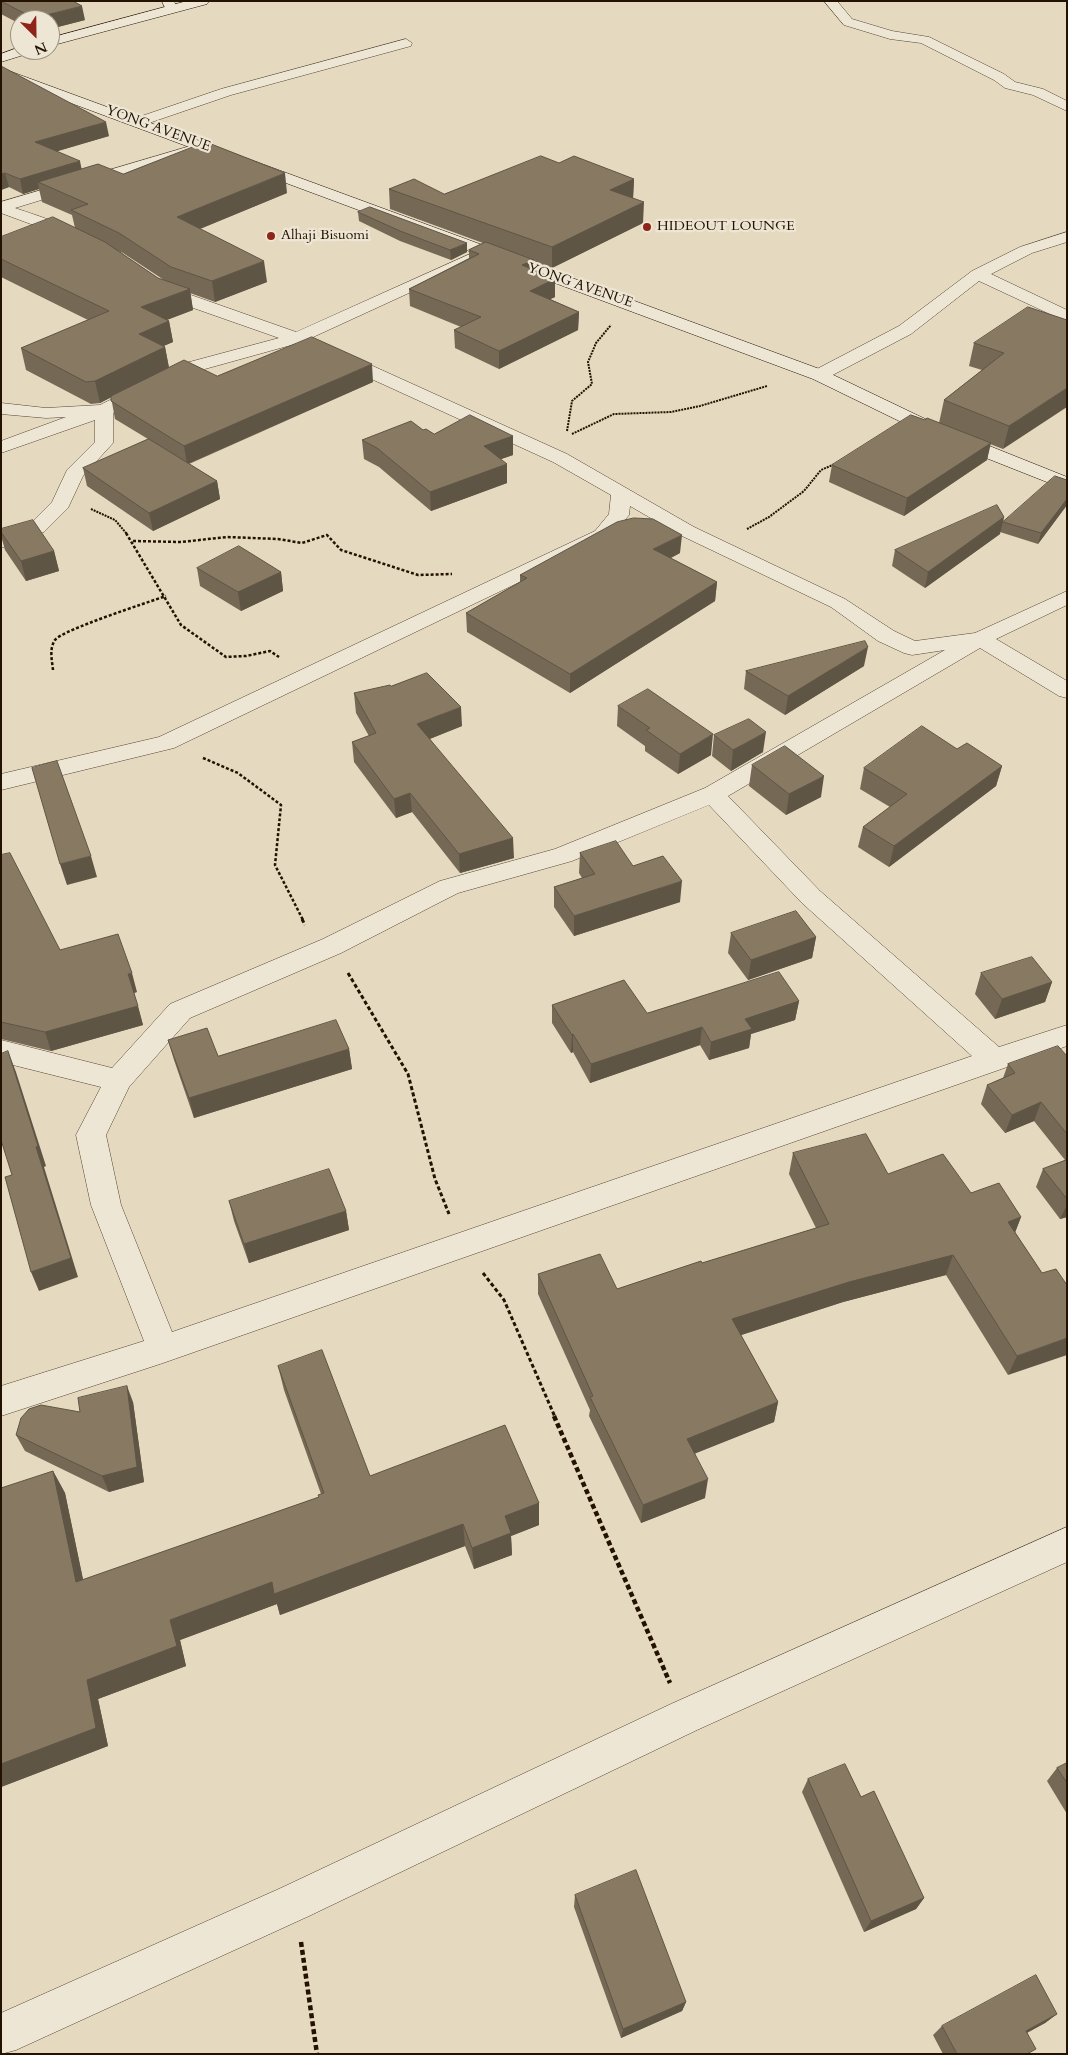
<!DOCTYPE html>
<style>
body{margin:0}
#map{position:relative;width:1068px;height:2055px;overflow:hidden;background:#e5d9bf;font-family:Cardo,serif}
canvas{display:block}
.frame{position:absolute;inset:0;border:2px solid #241200;pointer-events:none}
.north{position:absolute;left:10px;top:10px;width:50px;height:50px;box-sizing:border-box;background:#eee6d5;border:1px solid #9d9180;border-radius:50%;rotate:157deg;font-size:14px;font-weight:700;line-height:20px;text-align:center;color:#241200}
.north::after{content:'';display:block;margin:auto;width:18px;height:22px;background:#8f2418;clip-path:polygon(50% 0,100% 100%,50% 72%,0 100%)}
</style>
<div id="map">
<canvas width="1068" height="2055"></canvas>
<div class="frame"></div>
<div class="north">N</div>
</div>
<script>
const ctx = document.querySelector('canvas').getContext('2d');
ctx.lineJoin = 'round';
function stroke(path, color, width, dash) {
  ctx.strokeStyle = color;
  ctx.lineWidth = width;
  ctx.lineCap = dash ? 'butt' : 'round';
  ctx.setLineDash(dash || []);
  ctx.stroke(path);
}
function paint(path, color) {
  ctx.fillStyle = color;
  ctx.fill(path, 'evenodd');
}
function label(font, color, halo, rows, align = 'center') {
  ctx.font = font + ' Cardo,serif';
  ctx.lineWidth = 4.5;
  ctx.setLineDash([]);
  ctx.textBaseline = 'middle';
  ctx.strokeStyle = halo;
  ctx.fillStyle = color;
  for (const [text, x, y, turn = 0] of rows) {
    ctx.save();
    ctx.translate(x, y);
    ctx.rotate((+turn || 0) * Math.PI / 180);
    ctx.textAlign = isNaN(turn) ? turn : align;
    if (halo) ctx.strokeText(text, 0, 0);
    ctx.fillText(text, 0, 0);
    ctx.restore();
  }
}
const street = new Path2D(`
 M162 1H174L177 9 175 12H167Z
 M824 1H837L852 19 892 31 929 37 1004 74 1015 82 1043 89 1067 101V111L1033 95 1005 88 994 80 921 43 890 39 844 25Z
 M406 39 412 43 411 46 231 95 143 125H133L131 122 133 119 221 89Z
 M204 142 209 143 211 146 209 149 15 208C29 213 73 226 81 237L79 240H67L47 230 1 213V202Z
 M1067 232V242L1032 253 991 274 1067 310V322L979 281 911 334 825 379 819 380 813 379 810 375 813 371 899 326 972 271 1020 247Z
 M479 250 485 252 487 255 485 258 311 338 567 454 694 527 845 599 894 631 915 641 975 633 1067 591V605L996 639 1067 681V698L1059 696 980 648 728 796 820 891 999 1047 1067 1025V1046L163 1363 1 1416V1386L144 1341 91 1205 76 1135 101 1087 1 1062V1040L112 1068 170 1004 323 939 440 881 555 849 705 788 945 650 912 655 904 653 878 641 831 607 680 535 630 506 629 515 609 539 174 748 1 790V774L159 737 595 531 609 514 611 495 553 462 295 344 194 372 113 413V443L83 476 68 508 44 532 1 548V535L30 524 52 502 67 470 95 442V420L1 453V441L66 417 46 418 1 414V403L46 408 100 405 182 364 279 338 162 297 150 285 152 282H164L174 289 296 332ZM709 805 802 903 972 1056 172 1332 121 1205 106 1135 129 1087 190 1018 341 953 458 893 572 861Z
 M1067 1527V1562L697 1730 309 1916 16 2050 1 2054V2013L281 1888 671 1704Z`);
const secondary = new Path2D(`
 M187 1H209L207 4 50 46V38Z
 M20 47V50H31L30 53 1 62V54Z
 M1 68 825 371 942 427 1067 477V490L928 435 813 379 1 77Z`);
stroke(street, '#544430', 1);
stroke(secondary, '#241200', 1);
stroke(new Path2D(`
 M567 431 572 401 592 384 588 362 596 343 611 325
 M572 434 614 414 671 412 700 406 767 386
 M91 509 115 520 127 534
 M747 529 769 517 804 491 821 470 835 464`), '#241200', 2, [2, 1]);
stroke(new Path2D(`
 M126 533 181 625 226 657 246 656 270 651 279 657
 M133 541 181 542 227 537 278 539 302 543 327 535 341 550 418 575 452 574
 M53 670C52 660 49 649 55 640 62 630 149 602 166 596
 M203 758 238 773 281 805 275 865 303 920`), '#241200', 2.5, [3, 2]);
stroke(new Path2D(`
 M302 919 305 925
 M348 973 408 1074 435 1179 449 1214
 M483 1273 504 1300 555 1417`), '#241200', 3, [4, 2.5]);
stroke(new Path2D(`
 M554 1416 670 1683
 M301 1942 317 2054`), '#241200', 4.5, [5, 3]);
paint(street, '#eee6d5');
paint(secondary, '#eee6d5');
paint(new Path2D(`
 M1 1 85 20 50 29V20H20V24L1 14Z
 M1 66 109 136 57 151 82 169 287 193 200 229 267 282 215 302 190 293 193 310 167 320 169 321 173 342 163 346 165 347 169 368 217 376 373 382 189 464 217 481 220 499 153 531 87 486 83 468 148 439 115 419 111 397 100 403 91 404 26 370 21 348 88 320 1 277V237L75 228 72 215 42 202 39 189 23 194 9 187 1 190ZM118 251 123 253 164 280 158 278Z
 M559 163 634 179 633 198 643 223 552 268 534 262V270L555 279V297L550 299 579 312 578 330 499 369 455 348 454 330 461 327 410 306 409 289 469 258V250L483 243 390 209 389 189 444 194Z
 M358 212 467 252 451 260 400 241 359 221Z
 M1067 320 1003 449 990 444 987 460 904 516 829 482 832 465 925 420 939 423 944 400 982 370 969 366 974 343Z
 M423 430 434 434 513 436V455L501 459 507 483 431 511 379 467 364 459 362 440Z
 M1067 480V505L1038 544 1000 532V534L925 588 892 566 895 550 1004 517 1003 521Z
 M1 529 54 551 59 571 26 581 5 550 1 536Z
 M680 553 671 558 717 582 715 601 570 693 467 632 466 613 520 582V575Z
 M197 568 281 572 283 591 241 611 200 586Z
 M864 666 785 715 744 689 746 671Z
 M391 686 462 726 430 739 514 858 460 873 412 812 396 818 354 762 352 742 369 736 356 713 354 693Z
 M618 706 711 755 678 774 645 751V746L617 726Z
 M714 735 763 752 731 771 712 756Z
 M957 749 1002 766 996 786 889 867 858 847 863 827 890 807 860 789 864 768Z
 M752 765 821 797 786 815 749 786Z
 M580 853 633 866 680 902 574 936 554 907V887L582 878 579 873Z
 M1 855 60 950 137 992 134 993 143 1025 51 1051 1 1039Z
 M731 933 816 937 812 958 748 980 728 953Z
 M981 973 1052 982 1045 1002 995 1019 975 994Z
 M799 1001 795 1020 751 1034 749 1048 709 1060 700 1045 590 1083 573 1052 571 1053 552 1023V1005L647 1013Z
 M168 1040 218 1056 349 1049 352 1069 194 1118 174 1060Z
 M1067 1056V1217L1060 1219 1036 1187 1043 1169 1065 1160 1034 1121 1005 1133 981 1104 987 1085 1003 1078 1008 1064Z
 M793 1153 971 1193 1021 1217 1015 1232 1042 1273 1067 1285 1008 1375 946 1275 843 1302 741 1335 778 1402 774 1422 695 1453 705 1498 641 1523 589 1416 590 1410 538 1294V1274L617 1289 816 1228 789 1174Z
 M229 1201 346 1211 349 1230 249 1263 234 1221Z
 M278 1366 370 1476 539 1503V1525L511 1536 512 1555 474 1569 465 1546 280 1615 277 1604 180 1640 186 1666 98 1699 108 1746 1 1787 53 1471 65 1493 83 1580 319 1497 321 1494 284 1390Z
 M133 1402 144 1482 109 1492 25 1451 16 1435 80 1412Z
 M1067 1763V1814L1047 1781 1057 1768Z
 M808 1779 861 1797 924 1898 916 1909 864 1932 802 1792Z
 M575 1895 686 2002 682 2011 621 2038 574 1907Z
 M1057 2014 1045 2023 1027 2033 1029 2054H943L933 2035 942 2026Z`), '#756855');
paint(new Path2D(`
 M82 6 85 20 50 29V20H34V18Z
 M106 122 109 136 38 157 35 142Z
 M80 161 83 176 38 182 39 189 23 194 20 179Z
 M5 173 9 187 1 190V174Z
 M285 173 287 193 180 237 177 217Z
 M634 179 633 199 610 190Z
 M644 202 643 223 552 268V247Z
 M467 243V252L451 260 450 250Z
 M534 260V277L522 265Z
 M264 261 267 282 215 302 212 281Z
 M555 279V297L530 309V291Z
 M190 289 193 310 145 328 141 307Z
 M579 312 578 330 499 369V351Z
 M169 321 173 342 143 355 139 334Z
 M165 347 169 368 100 403 95 381Z
 M372 364 373 382 187 464 184 446Z
 M1067 388V407L1003 449 1009 426Z
 M513 436V455L484 465V446Z
 M991 443 987 460 904 516 907 498Z
 M507 464V483L431 511 430 492Z
 M217 481 220 499 153 531 149 513Z
 M1067 499V505L1038 544 1041 533Z
 M1004 517 1000 534 925 588 928 572Z
 M682 535 680 553 652 567 653 549Z
 M54 551 59 571 26 581 21 561Z
 M281 572 283 591 241 611 238 592Z
 M717 582 715 601 570 693V674Z
 M868 647 864 666 785 715 788 696Z
 M461 707 462 726 419 743 417 724Z
 M766 732 763 752 731 771 733 750Z
 M713 734 711 755 678 774 680 754Z
 M1002 766 996 786 889 867 894 846Z
 M824 776 821 797 786 815 789 794Z
 M410 793 412 812 396 818 394 799Z
 M513 838 514 858 460 873 459 854Z
 M91 856 97 877 67 885 60 864Z
 M682 881 680 902 574 936V916Z
 M816 937 812 958 748 980 751 960Z
 M132 973 137 992 133 993 128 974Z
 M1052 982 1045 1002 995 1019 1002 999Z
 M799 1001 795 1020 751 1034 749 1048 709 1060 711 1042 745 1019Z
 M138 1006 143 1025 51 1051 45 1032Z
 M702 1027 700 1045 590 1083 591 1064Z
 M573 1034V1052L571 1053 572 1035Z
 M349 1049 352 1069 194 1118 189 1098Z
 M8 1051 16 1072 46 1166 44 1167 78 1277 39 1291 31 1272 36 1147Z
 M1041 1102 1034 1121 1005 1133 1012 1115Z
 M1067 1205V1217L1060 1219Z
 M346 1211 349 1230 249 1263 244 1244Z
 M1021 1217 1013 1238 1008 1222Z
 M953 1255 946 1275 843 1302 729 1339 732 1319 849 1282Z
 M1067 1338V1355L1008 1375 1017 1356Z
 M127 1386 133 1402 144 1482 109 1492 102 1476Z
 M778 1402 774 1422 684 1458 687 1439Z
 M53 1471 65 1493 88 1603 76 1582Z
 M708 1479 705 1498 641 1523 643 1505Z
 M539 1503V1525L511 1536 512 1555 474 1569 472 1548 505 1516Z
 M463 1524 465 1546 280 1615 277 1604 180 1640 186 1666 98 1699 108 1746 1 1787V1764L87 1680 170 1620 272 1582Z
 M924 1898 916 1909 864 1932 871 1921Z
 M686 2002 682 2011 621 2038 623 2029Z
 M1057 2014 1045 2023 1015 2039 1026 2031Z`), '#5f5545');
const building = new Path2D(`
 M1 1H73L82 6 34 18Z
 M1 66 106 122 35 142 80 161 20 179 5 173 1 174Z
 M206 142 285 173 177 217 264 261 212 281 171 267 119 233 71 210 88 204 38 182 98 164 123 174Z
 M541 156 559 163 574 156 634 179 610 190 644 202 552 247 389 189 414 179 444 194Z
 M370 207 467 243 450 250 400 231 358 212Z
 M53 217 105 242 158 278 190 289 141 307 169 321 139 334 165 347 95 381 86 382 21 348 109 311 1 259V237Z
 M486 242 534 260 522 265 555 279 530 291 579 312 499 351 454 330 481 317 409 289 479 254 469 250Z
 M1028 307 1067 320V388L1009 426 944 400 1004 353 974 343Z
 M312 337 372 364 184 446 111 401V396L184 360 217 376Z
 M470 415 513 436 484 446 507 464 430 492 377 448 362 440 411 421 423 430 426 429 434 434Z
 M911 415 925 420 927 418 991 443 907 498 832 465Z
 M149 439 217 481 149 513 83 468Z
 M1055 476 1067 480V499L1041 533 1003 522Z
 M997 505 1004 517 928 572 895 550Z
 M634 518 653 519 682 535 653 549 717 582 570 674 466 613 527 578 520 575 617 522Z
 M33 520 54 551 21 561 1 532V529Z
 M239 546 281 572 238 592 197 568Z
 M865 641 868 647 788 696 746 671Z
 M427 673 461 707 417 724 513 838 459 854 410 793 394 799 352 742 376 733 354 693 390 685 391 686Z
 M648 689 713 734 680 754 646 730 650 728 618 706Z
 M749 719 766 732 733 750 714 735Z
 M922 726 957 749 967 743 1002 766 894 846 863 827 907 794 864 768Z
 M785 746 824 776 789 794 752 765Z
 M57 761 91 856 60 864 32 768Z
 M616 841 633 866 663 856 682 881 574 916 554 887 595 874 580 853Z
 M10 853 60 950 118 934 132 973 128 974 138 1006 45 1032 1 1022V855Z
 M796 911 816 937 751 960 731 933Z
 M1032 957 1052 982 1002 999 981 973Z
 M779 972 799 1001 745 1019 752 1029 711 1042 702 1027 591 1064 573 1034 572 1035 552 1005 624 980 647 1013Z
 M336 1020 349 1049 189 1098 168 1040 207 1028 218 1056Z
 M1058 1046 1067 1056V1134L1041 1102 1012 1115 987 1085 1015 1073 1008 1064Z
 M8 1051 38 1146 36 1147 71 1258 31 1272 5 1177 12 1175 1 1140V1054Z
 M866 1134 888 1174 943 1154 971 1193 999 1183 1021 1217 1008 1222 1042 1273 1056 1269 1067 1285V1338L1017 1356 953 1255 849 1282 732 1319 778 1402 687 1439 708 1479 643 1505 590 1397 593 1396 538 1274 600 1254 617 1289 701 1261 702 1263 829 1224 793 1153Z
 M1067 1160V1199L1043 1169Z
 M329 1169 346 1211 244 1244 229 1201Z
 M322 1350 370 1476 505 1425 539 1503 505 1516 511 1533 472 1548 463 1524 274 1594 272 1582 170 1620 177 1646 87 1680 96 1728 1 1764V1488L53 1471 76 1582 319 1497 318 1495 324 1493 278 1366Z
 M127 1386 137 1467 102 1476 16 1435 21 1418 29 1409 41 1405 80 1412 78 1398Z
 M1067 1763V1783L1057 1768Z
 M845 1764 861 1797 874 1791 924 1898 871 1921 808 1779Z
 M636 1870 686 2002 623 2029 575 1895Z
 M1036 1975 1057 2014 1026 2031 1036 2049 1027 2054H957L942 2026Z`);
paint(building, '#887963');
stroke(building, '#5f5545', 1);
for (const [x, y, r, color] of [
 [647,227,5,"#8f2418"],
 [271,236,5,"#8f2418"]
]) {
  const dot = new Path2D();
  dot.arc(x, y, r, 0, 2 * Math.PI);
  ctx.fillStyle = color;
  ctx.fill(dot);
  stroke(dot, '#eee6d5', 2);
}
label('14px', '#241200', '#eee6d5', [
 ["YONG AVENUE",158,129,20],
 ["YONG AVENUE",580,286,19]
]);
label('14px', '#241200', '#eee6d5', [
 ["HIDEOUT LOUNGE",657,227],
 ["Alhaji Bisuomi",281,236]
], 'left');
</script>
